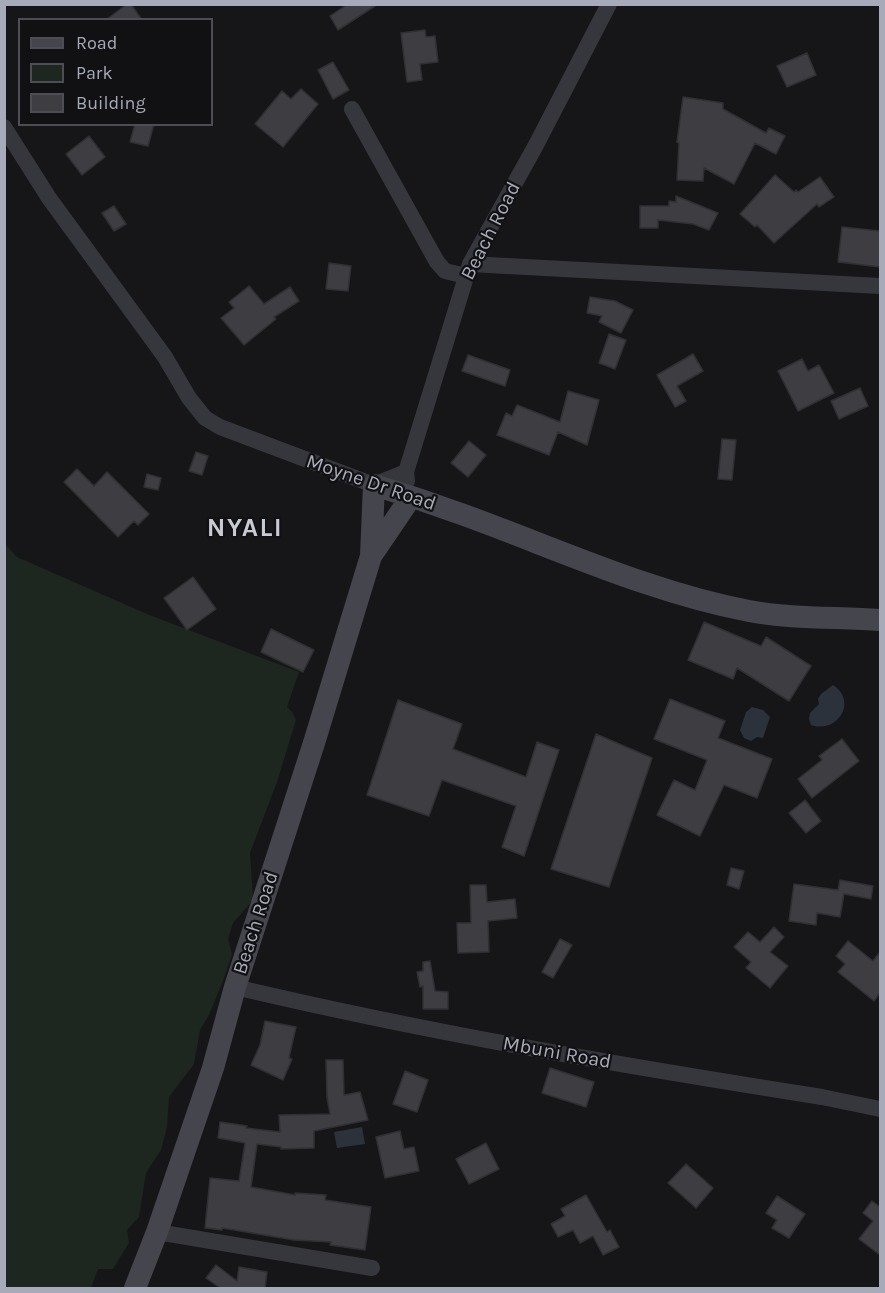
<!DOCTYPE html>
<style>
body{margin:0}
#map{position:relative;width:885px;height:1293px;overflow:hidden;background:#161618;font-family:Karla,sans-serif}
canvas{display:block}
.frame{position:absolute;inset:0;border:6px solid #a7aab8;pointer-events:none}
.legend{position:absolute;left:18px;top:18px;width:195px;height:108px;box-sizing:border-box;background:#111113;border:2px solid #4d4e55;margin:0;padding:8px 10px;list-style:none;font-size:18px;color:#a7aab8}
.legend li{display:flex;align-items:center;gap:12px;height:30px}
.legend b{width:30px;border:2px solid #4d4e55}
</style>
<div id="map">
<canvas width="885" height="1293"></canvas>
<div class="frame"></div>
<ul class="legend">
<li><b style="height:8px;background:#44454d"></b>Road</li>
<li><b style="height:16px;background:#1d261f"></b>Park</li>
<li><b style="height:16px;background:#3d3d42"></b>Building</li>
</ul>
</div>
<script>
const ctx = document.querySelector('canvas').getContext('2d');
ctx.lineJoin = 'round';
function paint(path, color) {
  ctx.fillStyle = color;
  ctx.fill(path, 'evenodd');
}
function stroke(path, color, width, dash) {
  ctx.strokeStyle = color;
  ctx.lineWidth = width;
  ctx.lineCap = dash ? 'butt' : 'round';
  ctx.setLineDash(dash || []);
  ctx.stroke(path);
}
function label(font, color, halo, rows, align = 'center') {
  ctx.font = font + ' Karla,sans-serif';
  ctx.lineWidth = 4.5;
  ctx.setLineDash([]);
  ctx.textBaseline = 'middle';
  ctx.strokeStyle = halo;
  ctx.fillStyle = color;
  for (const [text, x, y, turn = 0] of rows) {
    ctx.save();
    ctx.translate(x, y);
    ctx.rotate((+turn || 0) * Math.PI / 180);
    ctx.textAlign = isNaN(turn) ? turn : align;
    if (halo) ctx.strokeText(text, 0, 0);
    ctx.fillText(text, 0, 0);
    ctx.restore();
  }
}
paint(new Path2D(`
 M4 543 17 557 147 614 299 672 287 707 293 713 296 720 277 782 250 853 253 900 233 923 228 939 232 954 223 981 209 1015 200 1030 194 1064 169 1097 167 1127 161 1150 146 1173 139 1217 127 1230 129 1243 113 1269H98L91 1288H5Z`), '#1d261f');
paint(new Path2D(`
 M833 685C858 701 838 734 811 725L809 719 810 713 819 704 818 699 821 694Z
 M752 707 763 710 770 717 763 738 757 737 751 741 744 738 740 730 746 712Z
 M362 1127 365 1144 337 1148 334 1132Z`), '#2b323c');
const building = new Path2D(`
 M127 4H131L142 20H106Z
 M348 4H378L338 30 330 16Z
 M425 30 426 37 435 36 438 62 420 64 422 80 407 82 401 33Z
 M807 53 816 75 787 87 777 66Z
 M333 62 349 90 333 99 318 70Z
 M301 89 318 104 283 147 255 124 282 91 291 99Z
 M683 97 723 103V109L766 133 769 128 785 136 776 154 755 143 734 184 704 168 703 181 677 180 679 143 677 142Z
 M135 124H154L148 146 130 142Z
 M89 136 105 157 82 175 66 154Z
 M775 175 794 192 796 190 798 192 820 177 834 197 819 207 817 204 774 243 757 225 755 227 740 214Z
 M676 196 718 213 709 230 693 224 658 220V228H640V206H669V201L676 202Z
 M114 206 126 224 114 231 102 213Z
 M842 227 880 231V267L838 262Z
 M329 263 351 266 348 291 326 289Z
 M249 286 264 304 290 287 299 301 274 317 276 319 244 345 221 318 234 308 229 302Z
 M590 297 615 301 633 310 621 333 599 322 602 316 587 313Z
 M609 334 626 340 615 369 599 363Z
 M693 354 703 371 677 386 686 401 675 407 657 375Z
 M468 355 510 370 505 386 462 371Z
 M802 359 808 371 819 365 834 393 798 411 778 371Z
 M860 388 868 406 839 419 831 401Z
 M568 391 599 400 587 445 558 432 549 455 497 435 506 413 512 416 517 405 560 422Z
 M722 439 736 440 732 480 718 479Z
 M469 441 486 455 468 477 451 463Z
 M196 452 208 456 202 475 189 471Z
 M77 469 94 486 107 472 149 514 138 525 134 521 118 537 64 482Z
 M147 474 161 478 158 490 144 487Z
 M193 577 216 609 187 630 164 598Z
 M704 622 761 646 766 637 811 666 789 701 737 668 733 679 688 660Z
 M271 629 314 650 303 672 261 652Z
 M670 699 725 721 718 738 772 759 757 798 724 785 700 836 657 815 674 780 695 790 707 760 654 739Z
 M398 700 462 724 453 749 526 777 537 742 559 750 524 856 502 847 516 806 442 780 429 816 367 795Z
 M596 734 652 758 609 887 551 869Z
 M842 739 859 761 812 798 798 779 822 760 819 756Z
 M805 800 821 821 806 833 789 813Z
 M731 868 744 871 739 889 727 885Z
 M840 880 873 886 871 899 844 894 840 917 817 913 816 925 789 921 794 884 838 890Z
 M470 885H486L487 902 515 899 517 918 488 921 489 952 458 953 457 923H471Z
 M774 927 784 937 770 952 788 966 770 988 746 968 751 962 734 947 748 932 760 942Z
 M560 939 572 945 553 978 542 972Z
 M848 941 873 961 880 952V993L874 1001 838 972 845 964 836 956Z
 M430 961 435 991 448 992V1009H423V986L420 987 417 972 423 971V962Z
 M265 1021 296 1027 289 1058 292 1059 283 1080 251 1065 260 1045Z
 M326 1060H343L344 1095 360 1092 368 1120 314 1131V1148L281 1149V1147L257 1144 251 1187 295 1195V1193L326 1195 325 1200 371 1207 365 1250 330 1245 331 1242 294 1240 222 1228V1230L205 1228 210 1178 239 1181 245 1143 218 1138 220 1122 247 1126 246 1128 280 1132 279 1115 330 1114 327 1097Z
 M550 1068 594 1082 586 1107 542 1093Z
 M405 1071 428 1080 417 1112 393 1104Z
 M400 1131 404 1149 414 1147 419 1171 385 1178 376 1137Z
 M486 1143 499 1169 469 1184 456 1159Z
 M686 1164 713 1188 696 1208 668 1183Z
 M586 1195 607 1232 610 1230 619 1247 603 1255 593 1236 580 1243 573 1230 558 1237 551 1224 565 1216 561 1209Z
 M777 1196 805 1214 789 1238 772 1228 777 1220 766 1213Z
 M872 1201 880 1207V1255L859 1239 873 1221 863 1213Z
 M216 1265 237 1281 239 1267 267 1272 265 1288H220L206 1278Z`);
paint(building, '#3d3d42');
stroke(building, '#302f34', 1.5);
stroke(new Path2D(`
 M352 109 437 262 445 271 466 276
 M4 127 49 198 165 357 189 398 205 418 220 427 374 485 406 472
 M470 264 880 286
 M407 481 406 472 470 264 536 145 609 4
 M235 987C429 1033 625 1066 822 1097L880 1109
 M157 1232 372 1268`), '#36363d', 16);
stroke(new Path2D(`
 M371 556 411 497
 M135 1288 157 1232 213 1068 235 987 314 743 371 556 374 485C404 494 434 504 464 515 558 549 650 592 749 611 791 619 837 617 880 620`), '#44454d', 22);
label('20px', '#a7aab8', '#111113', [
 ["Beach Road",491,231,-63],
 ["Moyne Dr Road",371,483,19],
 ["Beach Road",256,923,-72],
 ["Mbuni Road",557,1053,10]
]);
ctx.letterSpacing = '1.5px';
label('bold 26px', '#c8cad4', '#111113', [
 ["NYALI",245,529]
]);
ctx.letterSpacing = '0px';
</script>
